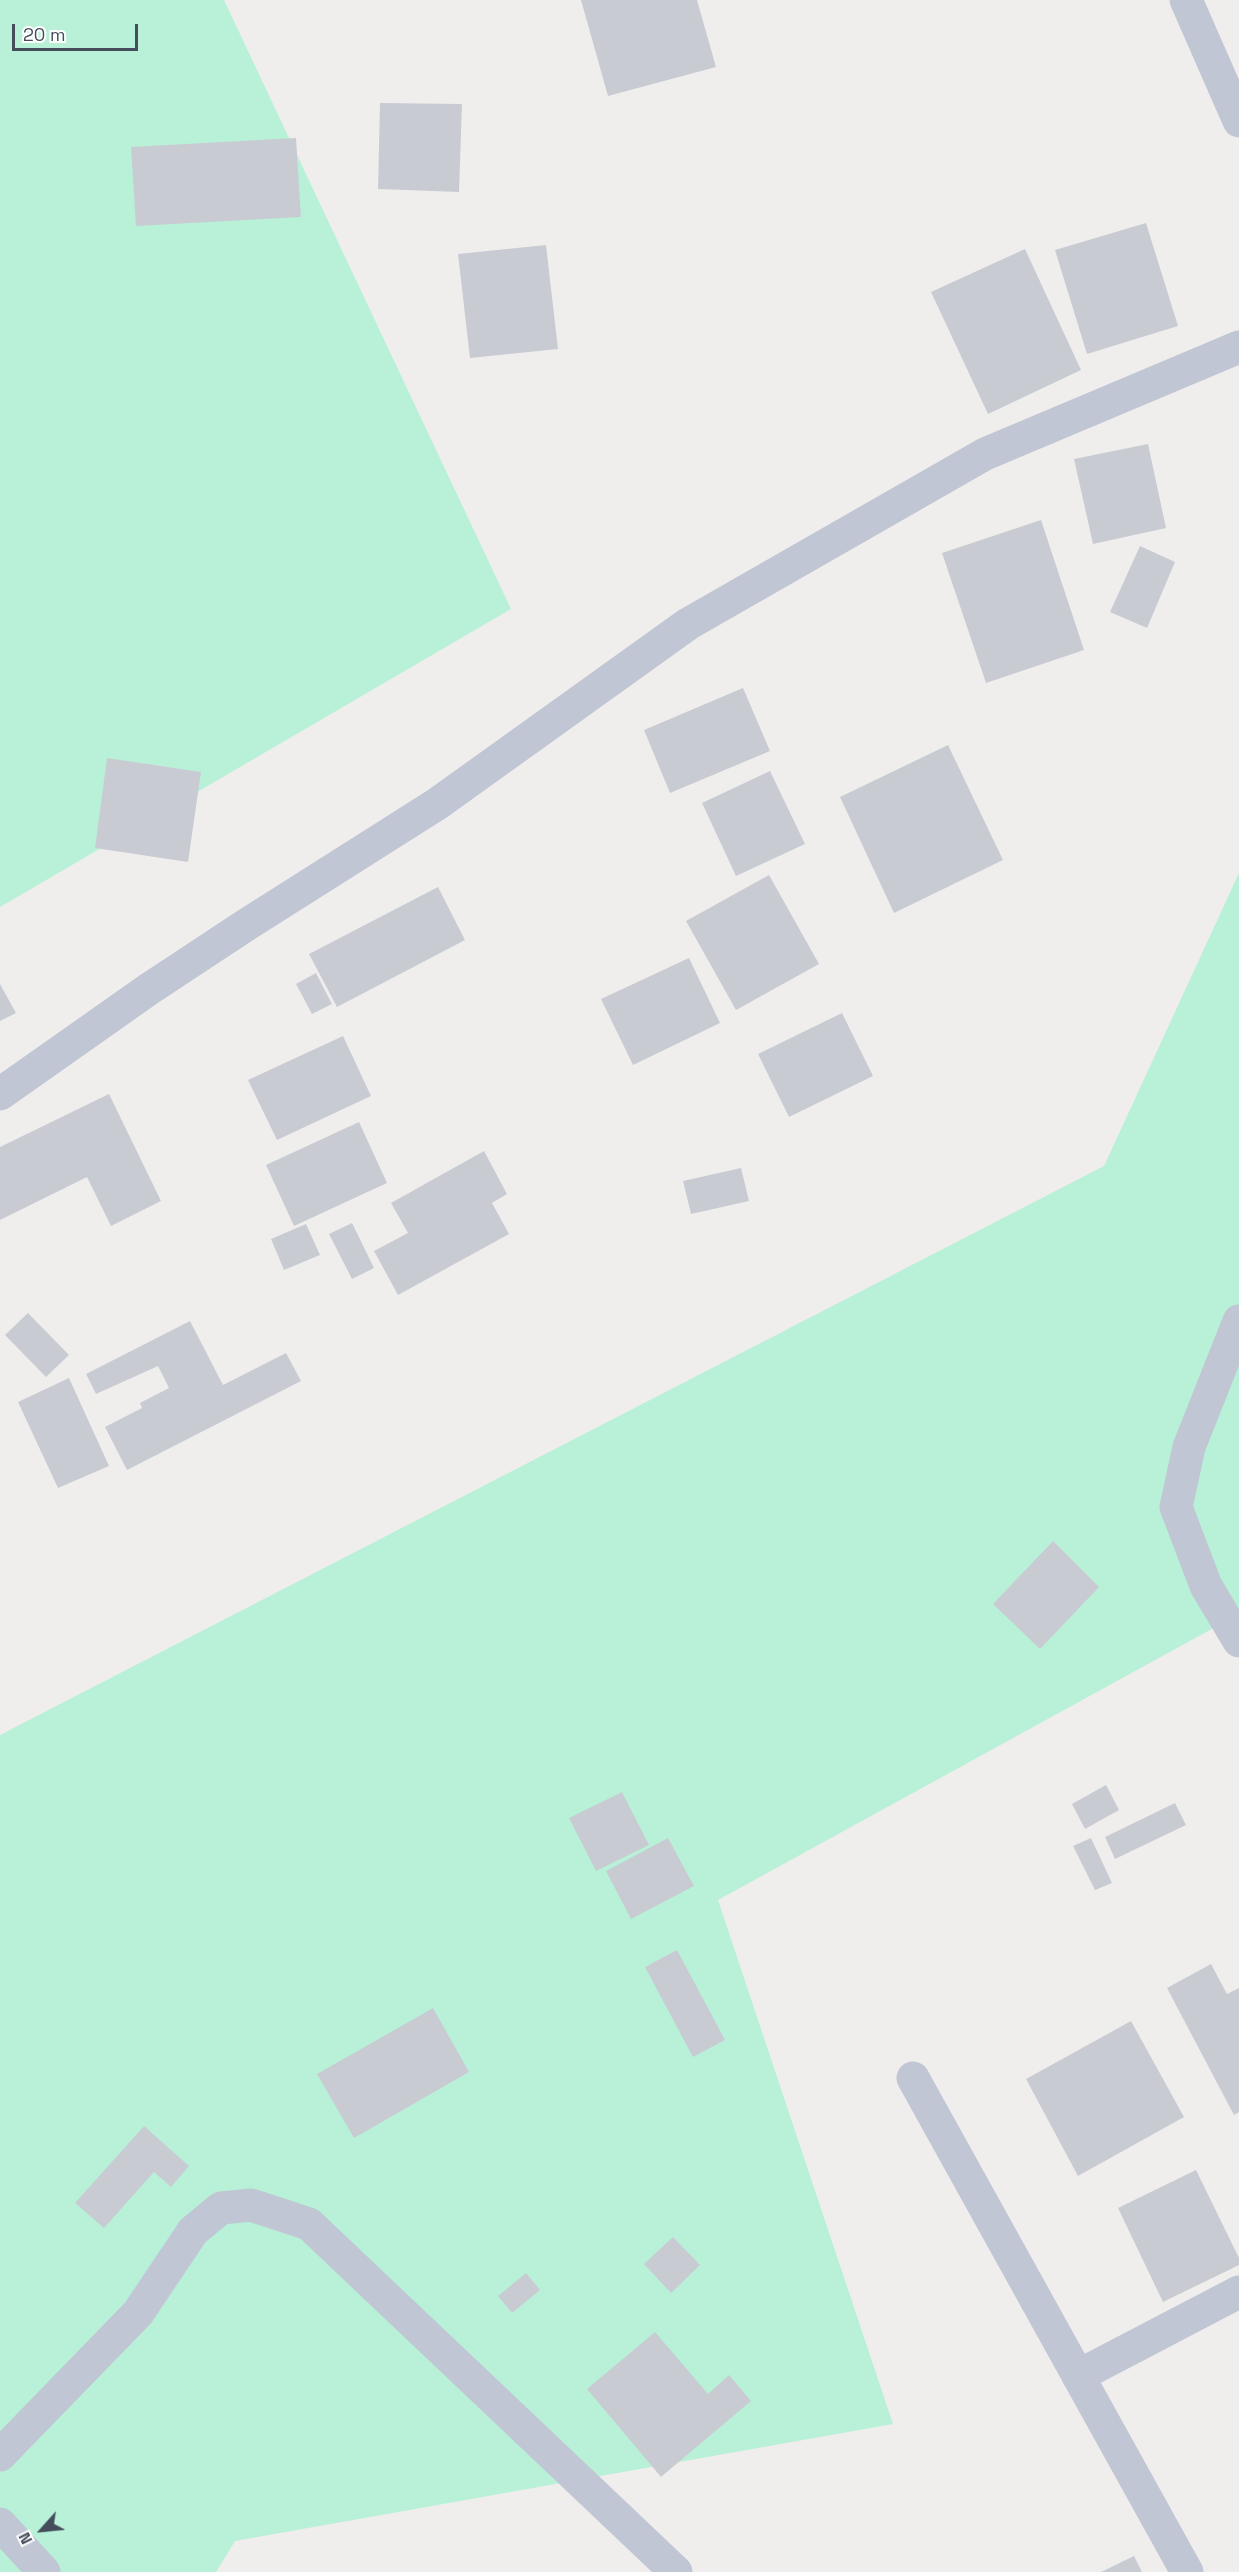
<!DOCTYPE html>
<style>
body{margin:0}
#map{position:relative;width:1239px;height:2572px;overflow:hidden;background:#f0eded;font-family:"Space Grotesk",sans-serif}
canvas{display:block}
.north{position:absolute;left:12px;top:2500px;width:60px;height:60px;-webkit-text-stroke:4px #fff;paint-order:stroke;rotate:243deg;font-size:16px;font-weight:700;line-height:24px;text-align:center;color:#454d5c}
.north::after{content:'';display:block;margin:auto;width:21px;height:27px;background:#454d5c;clip-path:polygon(50% 0,100% 100%,50% 72%,0 100%)}
.scale{position:absolute;left:12px;top:24px;width:126px;height:27px;box-sizing:border-box;border:3px solid #454d5c;border-top:0;padding-left:8px;font-size:18px;line-height:21px;white-space:nowrap;color:#454d5c;-webkit-text-stroke:4px #fff;paint-order:stroke}
</style>
<div id="map">
<canvas width="1239" height="2572"></canvas>
<div class="north">N</div>
<div class="scale">20 m</div>
</div>
<script>
const ctx = document.querySelector('canvas').getContext('2d');
ctx.lineJoin = 'round';
function paint(path, color) {
  ctx.fillStyle = color;
  ctx.fill(path, 'evenodd');
}
function stroke(path, color, width, dash) {
  ctx.strokeStyle = color;
  ctx.lineWidth = width;
  ctx.lineCap = dash ? 'butt' : 'round';
  ctx.setLineDash(dash || []);
  ctx.stroke(path);
}
paint(new Path2D(`
 M0 0H224L511 609 0 907Z
 M1239 873V1614L718 1900 893 2424 235 2541 216 2572H0V1735L1104 1166Z`), '#b8f1d8');
paint(new Path2D(`
 M581 0H697L716 67 608 96Z
 M380 103 462 104 459 192 378 189Z
 M296 138 301 217 136 226 131 147Z
 M1146 223 1178 326 1087 354 1055 250Z
 M546 245 558 349 470 358 458 254Z
 M1025 249 1081 370 988 414 931 292Z
 M1148 444 1166 528 1093 544 1074 459Z
 M1041 520 1084 650 986 683 942 553Z
 M1140 546 1175 562 1147 628 1110 612Z
 M743 688 770 751 670 793 644 730Z
 M948 745 1003 860 894 913 840 797Z
 M107 758 201 772 188 862 95 848Z
 M770 771 805 844 736 876 702 803Z
 M769 875 819 964 736 1010 686 921Z
 M438 887 465 940 337 1007 309 954Z
 M689 958 720 1023 633 1065 601 999Z
 M316 973 332 1004 312 1014 296 984Z
 M0 984 16 1013 0 1021Z
 M842 1013 873 1076 789 1117 758 1054Z
 M343 1036 371 1096 277 1140 248 1080Z
 M109 1094 161 1201 111 1226 87 1177 0 1220V1147Z
 M359 1122 387 1183 294 1226 266 1165Z
 M484 1151 507 1194 492 1203 509 1234 398 1295 374 1251 408 1233 391 1203Z
 M741 1168 749 1201 691 1214 683 1181Z
 M352 1223 374 1268 352 1279 329 1234Z
 M306 1224 320 1255 284 1270 271 1239Z
 M28 1313 69 1355 46 1377 5 1335Z
 M190 1321 223 1385 286 1353 301 1381 127 1470 105 1427 142 1408 140 1403 169 1388 158 1366 96 1394 86 1374Z
 M69 1378 109 1466 58 1488 18 1402Z
 M1053 1541 1099 1587 1040 1649 993 1604Z
 M1106 1785 1119 1810 1085 1829 1072 1804Z
 M622 1792 649 1845 596 1871 569 1818Z
 M1175 1803 1186 1825 1115 1859 1105 1837Z
 M668 1838 694 1886 631 1919 606 1871Z
 M1091 1838 1112 1883 1095 1890 1073 1846Z
 M677 1950 725 2040 693 2057 645 1967Z
 M1211 1964 1227 1994 1239 1988V2112L1234 2115 1167 1988Z
 M433 2008 469 2072 354 2138 317 2074Z
 M1131 2021 1184 2117 1078 2176 1026 2079Z
 M144 2126 189 2166 171 2187 154 2172 104 2228 75 2203Z
 M1196 2170 1239 2258V2265L1163 2302 1118 2208Z
 M673 2237 700 2265 671 2293 644 2264Z
 M526 2273 540 2290 512 2313 498 2296Z
 M655 2332 708 2394 729 2375 751 2401 661 2477 587 2389Z
 M1134 2556 1142 2572H1101Z`), '#c9cbd3');
stroke(new Path2D(`
 M1186 0 1239 121
 M0 1094 149 989 246 925 437 804 688 624 985 454 1239 347
 M1239 1321 1189 1447 1176 1507 1206 1586 1239 1641
 M913 2078 1187 2572
 M1078 2376 1239 2292
 M0 2455 138 2313 193 2231 221 2208 251 2205 309 2224 676 2572
 M0 2524 44 2572`), '#c0c6d3', 33);
</script>
